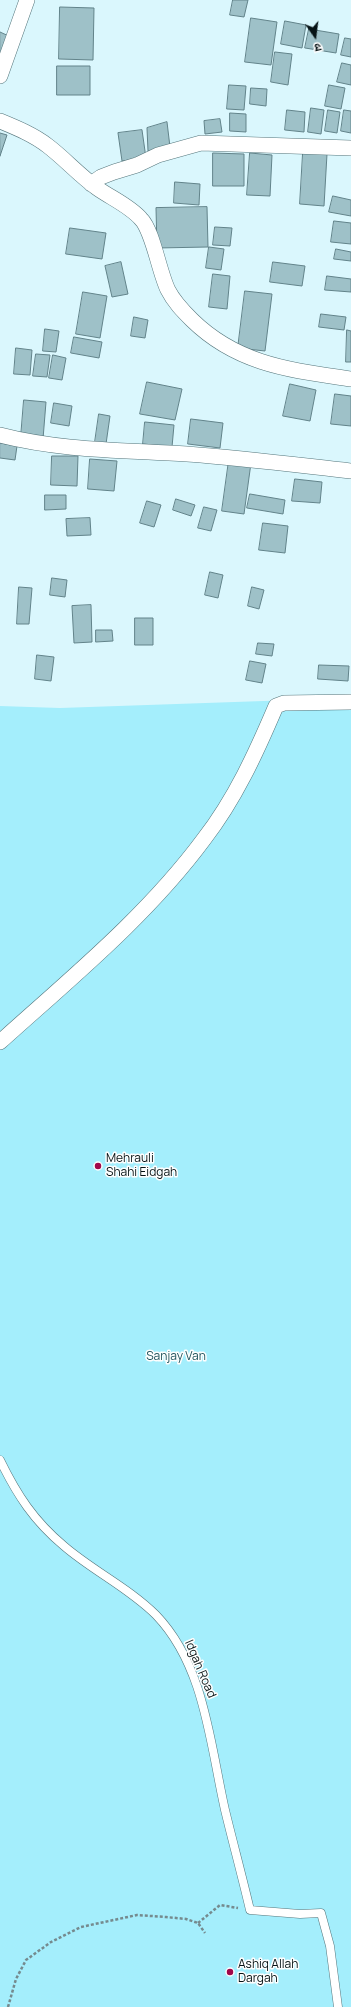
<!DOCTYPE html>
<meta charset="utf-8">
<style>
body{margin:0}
#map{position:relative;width:351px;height:2007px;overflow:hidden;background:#daf7fd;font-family:Manrope,"Noto Sans Devanagari",sans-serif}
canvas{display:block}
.north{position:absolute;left:295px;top:16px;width:40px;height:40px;-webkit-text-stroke:3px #fefefe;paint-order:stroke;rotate:166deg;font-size:11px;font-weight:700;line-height:16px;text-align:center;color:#061315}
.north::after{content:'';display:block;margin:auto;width:14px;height:18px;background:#061315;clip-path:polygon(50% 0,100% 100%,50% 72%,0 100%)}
</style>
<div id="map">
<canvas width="351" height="2007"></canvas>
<div class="north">उ</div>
</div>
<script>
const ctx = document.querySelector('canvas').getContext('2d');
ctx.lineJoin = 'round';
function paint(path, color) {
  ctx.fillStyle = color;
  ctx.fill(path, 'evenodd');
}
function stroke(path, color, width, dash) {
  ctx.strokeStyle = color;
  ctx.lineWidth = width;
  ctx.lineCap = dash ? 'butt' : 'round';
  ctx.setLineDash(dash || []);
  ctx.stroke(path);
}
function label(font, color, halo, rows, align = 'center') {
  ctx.font = font + ' Manrope,sans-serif';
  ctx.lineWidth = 3;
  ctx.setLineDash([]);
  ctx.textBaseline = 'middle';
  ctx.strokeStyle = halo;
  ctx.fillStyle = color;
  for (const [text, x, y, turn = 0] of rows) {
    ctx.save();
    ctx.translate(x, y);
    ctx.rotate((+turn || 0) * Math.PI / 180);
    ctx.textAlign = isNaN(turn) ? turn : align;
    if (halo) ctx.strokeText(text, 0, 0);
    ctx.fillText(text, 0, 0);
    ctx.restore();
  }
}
paint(new Path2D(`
 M351 698V2007H0V706L60 708Z`), '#a4eefc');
const building = new Path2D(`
 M233 0H248L244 17 230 15Z
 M60 7 94 8 93 60 59 59Z
 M251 18 277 22 271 65 245 62Z
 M285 21 306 25 302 48 281 44Z
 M309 29 339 34 336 53 305 48Z
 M0 32 13 38 0 67Z
 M345 38 351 39V57L341 55Z
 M275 52 292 54 288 85 271 82Z
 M342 63 351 65V85L337 82Z
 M57 66H90V95H57Z
 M229 85 246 86 244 110 227 109Z
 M329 85 345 88 341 109 325 106Z
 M251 88 267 89 266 106 250 104Z
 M311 108 324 110 321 134 308 132Z
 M287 110 305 112 304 132 285 130Z
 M328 110 340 112 337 133 325 131Z
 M344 110 351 111V133L341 131Z
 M230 113 246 114V132L230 131Z
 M220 119 222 132 205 134 204 121Z
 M167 122 170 147 148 151 147 128Z
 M142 130 146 158 122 161 118 133Z
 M0 133 7 135 0 156Z
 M213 153 244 154V186H213Z
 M250 153 272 155 270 196 247 195Z
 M303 153 327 154 324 206 300 204Z
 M175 182 200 184 199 205 174 203Z
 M333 196 351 200V216L329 212Z
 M207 207 208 247 157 248 156 208Z
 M334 221 351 223V244L331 242Z
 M215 227 232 228 230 246 213 245Z
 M70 228 106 233 102 259 66 254Z
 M209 247 224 249 221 270 206 268Z
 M336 249 351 252V261L334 259Z
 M121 262 128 294 112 297 105 266Z
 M273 262 305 266 302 286 270 282Z
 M213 274 230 276 227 309 209 307Z
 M327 276 351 279V292L325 290Z
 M245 291 272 294 265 351 238 348Z
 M83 292 107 296 100 338 76 334Z
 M321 314 346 317 344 330 319 327Z
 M134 317 148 320 145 338 131 336Z
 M45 329 59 331 56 352 43 351Z
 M347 330 351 331V362H346Z
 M74 337 102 342 99 358 71 353Z
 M16 348 32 350 30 375 14 374Z
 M36 354 50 355 47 377 33 376Z
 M53 355 66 358 62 380 49 378Z
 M147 382 182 389 175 420 140 414Z
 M290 384 316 390 310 421 283 416Z
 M335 394 351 396V426L331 424Z
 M24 400 46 402 43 439 21 437Z
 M54 403 72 406 69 426 51 423Z
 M99 414 110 416 106 444 95 442Z
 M191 419 223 423 220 448 188 444Z
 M145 422 174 425 172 447 143 444Z
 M0 443 17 446 15 460 0 458Z
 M52 456H78L77 486 51 485Z
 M90 459 117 461 114 491 88 489Z
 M229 460 251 463 244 514 222 511Z
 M295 479 322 482 320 503 292 501Z
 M250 494 285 500 283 514 247 508Z
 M45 495H66V509L45 510Z
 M176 499 195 505 191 516 173 510Z
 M147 501 161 505 154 527 140 523Z
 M204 507 217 510 211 531 198 528Z
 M90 518 91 535 67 536 66 519Z
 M263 523 288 526 285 553 259 550Z
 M210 572 223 575 218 598 205 595Z
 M52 578 67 580 65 597 50 595Z
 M19 587 32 588 29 624H17Z
 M252 587 264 590 259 609 248 606Z
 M91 605 92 642 74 643 72 606Z
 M135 618H153V645H135Z
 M96 630H112L113 641 96 642Z
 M258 643 274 644 272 656 256 654Z
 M37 655 54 657 51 681 35 679Z
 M250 661 266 664 262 683 246 680Z
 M319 665 349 666 348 681 318 679Z`);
paint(building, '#9ec1c8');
stroke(building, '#62838a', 1);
const lane = new Path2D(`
 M0 1460C17 1495 34 1521 64 1546 93 1571 129 1588 156 1615 205 1666 210 1744 225 1810 233 1843 242 1876 250 1910L300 1914 321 1913 330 1946 338 2007`);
const street = new Path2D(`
 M0 76 27 0
 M0 121C17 128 34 135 48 146 65 159 79 175 97 188 111 198 130 206 141 219 153 231 159 272 168 290 174 302 183 311 192 320 238 365 291 370 351 379
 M91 184 101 177 114 172 137 165 158 155 201 143 351 148
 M0 435C61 451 125 450 187 454 242 458 297 465 351 471
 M0 1042C71 978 147 916 204 839 235 799 256 753 276 706L284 703 351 702`);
stroke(lane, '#55767c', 9);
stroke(street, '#55767c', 16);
stroke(new Path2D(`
 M198 1923 220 1905 238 1908
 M8 2007 16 1979 26 1960 51 1942 81 1927 137 1915 166 1917 186 1919 198 1923 205 1933`), '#758a8e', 2.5, [3, 2]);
stroke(lane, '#fff', 8);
stroke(street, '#fff', 15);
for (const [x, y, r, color] of [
 [98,1166,4,"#a00749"],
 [230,1972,4,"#a00749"]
]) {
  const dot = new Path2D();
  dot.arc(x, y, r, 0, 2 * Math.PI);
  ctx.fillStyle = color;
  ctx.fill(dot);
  stroke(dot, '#fefefe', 1.5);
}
label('12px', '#061315', '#fefefe', [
 ["Mehrauli",106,1159],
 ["Shahi Eidgah",106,1173],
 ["Ashiq Allah",238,1965],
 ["Dargah",238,1979]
], 'left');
label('12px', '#24565f', '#fefefe', [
 ["Sanjay Van",176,1357]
]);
label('12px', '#061315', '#fefefe', [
 ["Idgah Road",200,1669,67]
]);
</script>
